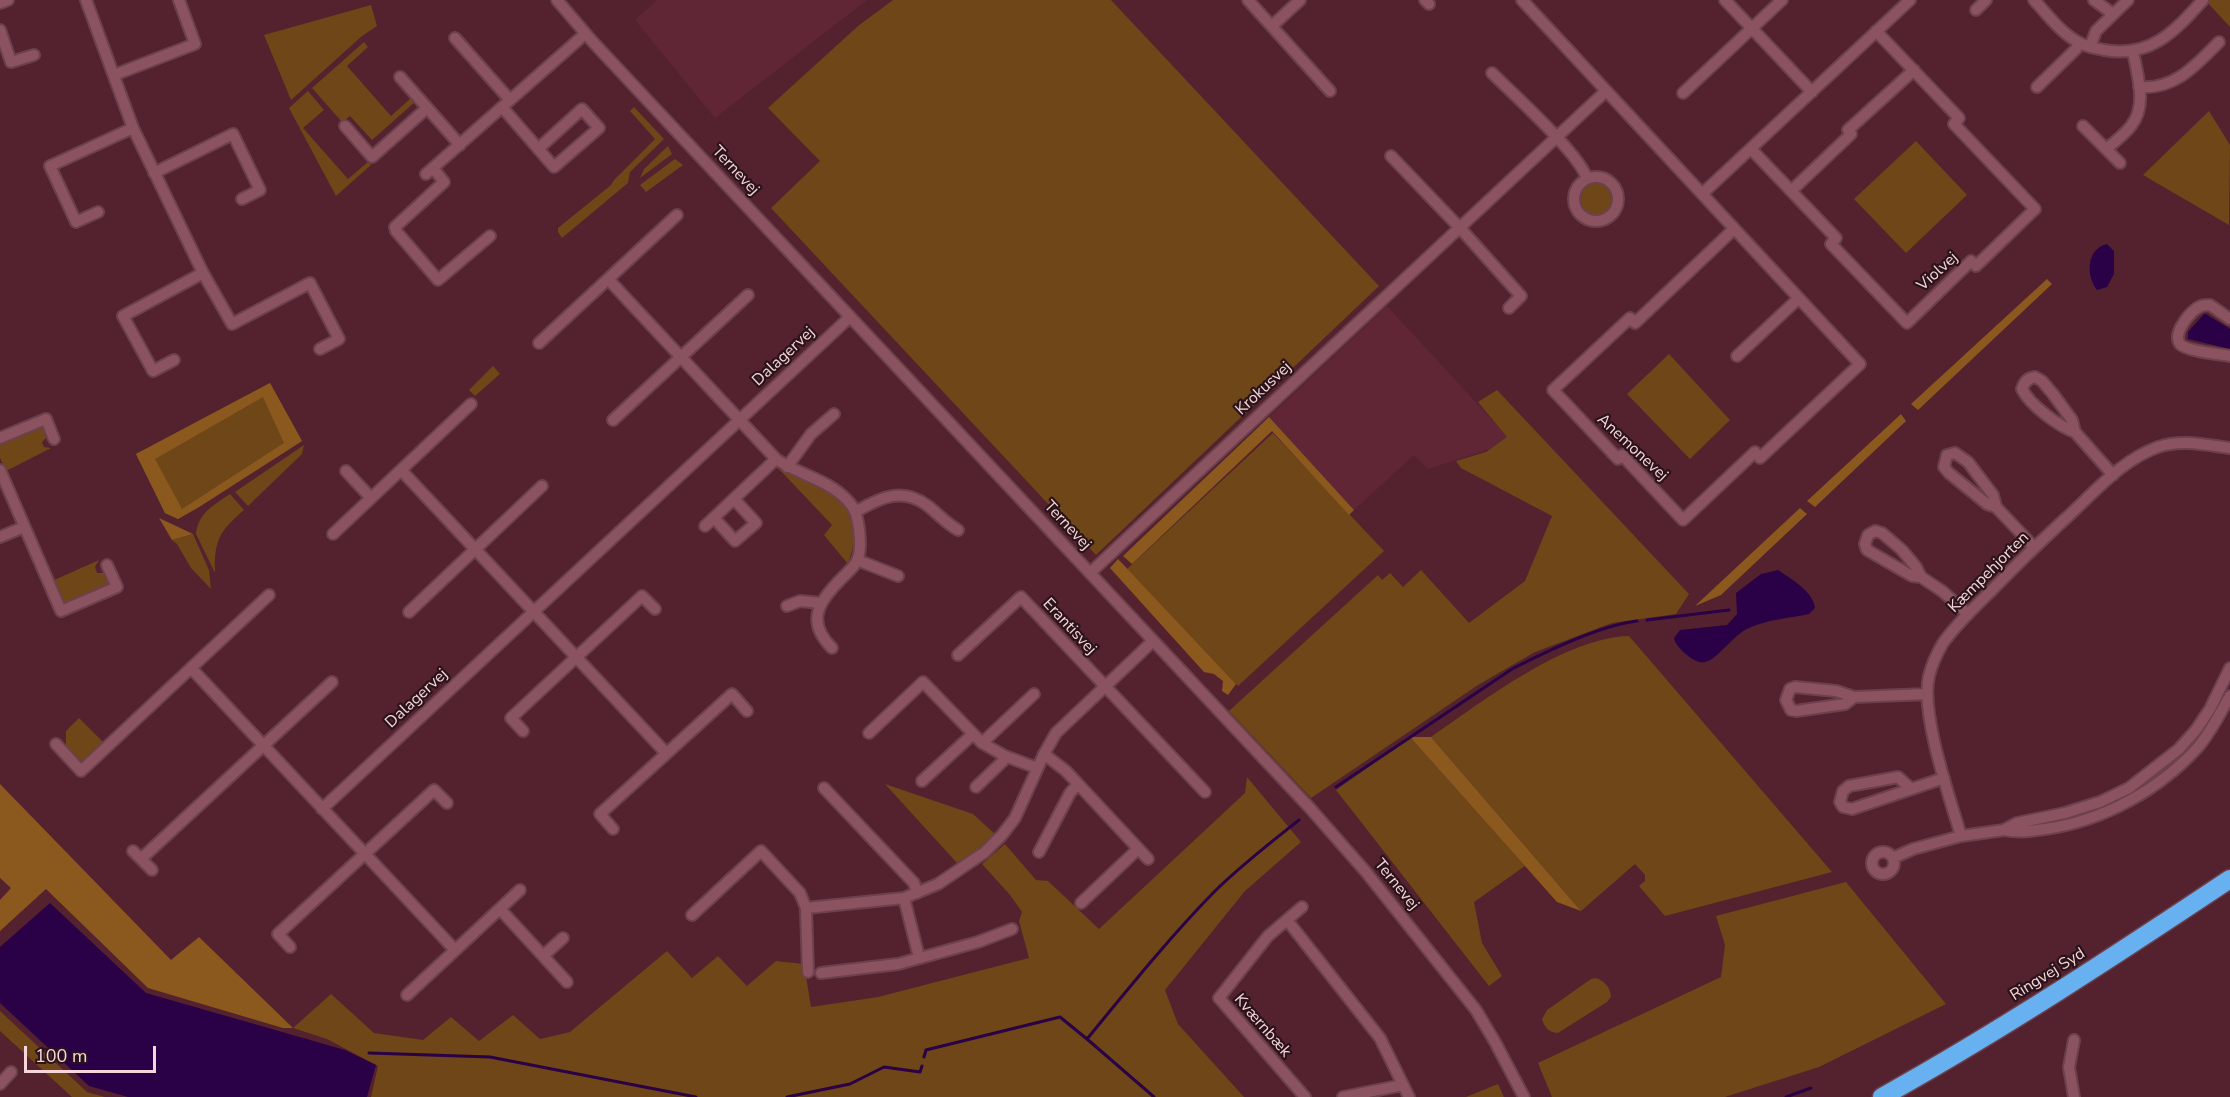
<!DOCTYPE html>
<meta charset="utf-8">
<style>
body{margin:0}
#map{position:relative;width:2230px;height:1097px;overflow:hidden;background:#53222e;font-family:"Nunito Sans",sans-serif}
canvas{display:block}
.scale{position:absolute;left:24px;top:1046px;width:132px;height:27px;box-sizing:border-box;border:3px solid #f7d6db;border-top:0;padding-left:8px;font-size:18px;line-height:21px;white-space:nowrap;color:#f7d6db;-webkit-text-stroke:4px #2a1419;paint-order:stroke}
</style>
<div id="map">
<canvas width="2230" height="1097"></canvas>
<div class="scale">100 m</div>
</div>
<script>
const ctx = document.querySelector('canvas').getContext('2d');
ctx.lineJoin = 'round';
function paint(path, color) {
  ctx.fillStyle = color;
  ctx.fill(path, 'evenodd');
}
function stroke(path, color, width, dash) {
  ctx.strokeStyle = color;
  ctx.lineWidth = width;
  ctx.lineCap = dash ? 'butt' : 'round';
  ctx.setLineDash(dash || []);
  ctx.stroke(path);
}
function label(font, color, halo, rows, align = 'center') {
  ctx.font = font + ' "Nunito Sans",sans-serif';
  ctx.lineWidth = 4.5;
  ctx.setLineDash([]);
  ctx.textBaseline = 'middle';
  ctx.strokeStyle = halo;
  ctx.fillStyle = color;
  for (const [text, x, y, turn = 0] of rows) {
    ctx.save();
    ctx.translate(x, y);
    ctx.rotate((+turn || 0) * Math.PI / 180);
    ctx.textAlign = isNaN(turn) ? turn : align;
    if (halo) ctx.strokeText(text, 0, 0);
    ctx.fillText(text, 0, 0);
    ctx.restore();
  }
}
paint(new Path2D(`
 M657 0H867L715 118 635 20Z
 M1387 306 1508 437 1490 449 1428 469 1414 455 1354 510 1269 417Z`), '#602635');
paint(new Path2D(`
 M893 0H1111L1379 286 1096 555 771 208 820 161 768 108 858 26Z
 M2209 0H2230V27L2207 2Z
 M371 5 377 26 362 36 291 100 264 35Z
 M364 42 368 47 347 66 391 116 412 97 416 101 372 140 350 116 342 122 312 88Z
 M308 91 324 110 303 128 348 179 369 161 371 165 336 196 289 108Z
 M634 107 664 139 630 172 628 183 562 238 558 232V228L611 185 614 180 655 139 630 111Z
 M2209 111 2230 145 2229 225 2143 175Z
 M1916 141 1967 195 1906 253 1854 199Z
 M668 146 672 154 640 178 644 169Z
 M675 159 683 165 646 192 640 185Z
 M1578 199a18 18 0 1 1 36 0a18 18 0 1 1-36 0Z
 M1669 354 1730 420 1690 459 1627 394Z
 M493 366 500 374 475 396 469 390Z
 M270 383 302 441 199 507 178 519 165 513 136 454Z
 M1497 390 1689 594 1676 614 1612 623 1535 652 1478 685 1311 798 1229 711 1378 575 1382 580 1390 573 1403 587 1421 570 1469 623 1525 581 1552 516 1461 468 1456 461 1486 452 1507 437 1478 402Z
 M42 425 47 437 42 442 44 447 51 448 6 471 0 458V444Z
 M1273 433 1384 551 1238 686 1127 569Z
 M304 445 302 454 248 506 235 492Z
 M778 468C825 489 873 498 848 564L824 535 832 525Z
 M230 494 244 510C220 531 214 539 215 573L196 534C198 513 214 505 230 494Z
 M193 534 209 570 211 589 191 568 177 544 172 540Z
 M99 560 95 567 97 573H105L109 584 63 604 52 581Z
 M1629 636 1832 872 1665 916 1639 886 1645 881V875L1635 864 1581 911 1431 737C1483 701 1564 638 1629 636Z
 M79 718 103 742 82 762 66 748V731Z
 M1410 737 1525 866 1474 902 1482 943 1502 976 1489 986 1336 790Z
 M1247 777 1301 842 1245 891 1165 990 1178 1024 1244 1097H371L378 1066 327 1039 293 1028 331 994 374 1033 423 1040 451 1017 479 1041 513 1015 540 1039 570 1032 667 951 692 978 718 956 747 986 776 961 804 964 811 1007 878 997 1029 958 1019 921 1022 912 1010 895 982 864 1005 844 1036 880 1048 881 1099 929 1245 793Z
 M885 784 973 814 996 835 986 846 957 863Z
 M1846 882 1946 1004 1819 1067 1725 1097H1552L1538 1063 1721 977 1725 945 1716 916Z
 M1596 978C1606 982 1610 987 1611 997L1607 1002 1558 1033C1548 1032 1545 1028 1542 1019L1547 1010 1591 979Z
 M0 1011 87 1092 105 1097H72L0 1031Z
 M1498 1084 1504 1097H1466Z`), '#6e4617');
paint(new Path2D(`
 M2047 279 2052 284 1918 410 1911 404Z
 M270 383 302 441 199 507 178 519 165 513 136 454ZM263 397 284 443 182 509 155 459Z
 M1901 414 1906 421 1815 507 1807 501Z
 M1269 417 1354 510 1349 515 1272 431 1132 564 1123 556Z
 M1800 508 1807 514 1721 595 1695 606Z
 M159 518 193 534 172 540Z
 M1118 559 1236 684 1228 695 1222 691 1223 681 1214 674 1204 672 1110 568Z
 M1410 737H1431L1581 911 1557 902Z
 M0 784 171 960 199 937 293 1028H283L148 988 46 889 0 931V900L11 888 0 878Z`), '#8b591e');
paint(new Path2D(`
 M2107 244 2114 251V274L2107 287 2097 290C2086 276 2086 249 2107 244Z
 M2204 314H2206L2230 329V349L2188 339V332Z
 M1778 570C1791 579 1813 591 1815 608L1809 614C1790 618 1766 620 1749 628 1734 634 1717 660 1705 662 1695 665 1675 647 1674 638L1680 630 1727 625 1737 614 1736 593 1761 574Z
 M50 903 146 993 345 1050 376 1065 367 1097H128L89 1086 0 1003V947Z`), '#2a0046');
stroke(new Path2D(`
 M1647 620 1729 610
 M1336 787 1512 669C1545 652 1601 625 1637 621
 M1087 1039 1154 1097
 M369 1053 490 1057 696 1097
 M924 1057 926 1050 1060 1017 1087 1039C1128 989 1169 938 1214 892 1240 866 1270 843 1299 820
 M787 1097 850 1084 884 1067 920 1072 922 1066
 M1786 1097 1811 1088`), '#2a0046', 3);
const street = new Path2D(`
 M86 0 133 128 203 273 232 324 310 283 339 339 320 349
 M557 0 592 41 1309 807 1366 872 1476 1010 1495 1042 1524 1097
 M1248 0 1330 91
 M1425 0 1429 4
 M1522 0 1860 364 1760 458 1755 452 1683 520 1622 455 1618 459 1553 390 1630 318 1635 323 1734 229
 M1725 0 1812 92
 M2034 0C2048 15 2060 32 2078 42 2086 47 2095 48 2104 50 2151 58 2174 32 2203 0
 M2094 0 2113 14
 M0 3 8 0
 M1976 10 1986 0
 M1272 26 1300 0
 M0 30 11 62 34 55
 M455 38 510 100
 M2090 47 2096 31 2128 0
 M1492 73C1513 94 1580 154 1587 179
 M114 75 195 44 179 0
 M400 77 460 145
 M2037 87 2076 49 2079 43
 M2139 87C2175 90 2196 65 2219 42
 M1683 93 1782 0
 M502 107 554 167 599 128 582 109 538 149
 M345 126 372 157 427 108
 M2083 126 2120 163
 M1751 149 1836 238 1831 244 1907 323 1971 261 1976 266 2035 209 1954 124 1959 118 1876 31
 M2106 149C2115 142 2124 135 2131 126 2148 105 2137 75 2133 51
 M1391 156 1460 228 1521 296 1509 308
 M433 168 444 182 395 227 396 231 438 280 490 236
 M154 173 233 134 260 190 242 199
 M426 174 585 34
 M1574 199a22 22 0 1 1 44 0a22 22 0 1 1-44 0Z
 M1791 191 1851 134 1848 130 1914 70
 M1702 194 1910 0
 M98 212 76 222 50 166 133 128
 M608 279 776 459C799 475 829 480 847 500 856 509 857 516 859 529 860 537 861 552 857 561 854 567 847 573 842 578 819 601 805 621 832 648
 M2230 319 2210 305C2207 305 2204 305 2201 306 2191 310 2172 333 2180 344 2186 351 2219 354 2230 356
 M539 343 677 215
 M1737 356 1798 299
 M174 360 153 371 123 316 203 273
 M613 420 748 295
 M2075 432C2058 426 2030 405 2022 389 2024 382 2028 378 2035 377L2042 381 2053 394 2072 420 2075 432 2113 475
 M0 438 46 419 54 439
 M787 467 811 434 834 414
 M0 470 61 611 117 587 107 565
 M401 470 666 753
 M346 471 371 498
 M1996 507 1987 504 1949 473 1944 467 1947 455 1955 453 1968 462 1993 495 1996 507 2034 547
 M857 511C881 497 903 487 928 506 938 514 946 523 958 530
 M714 518 735 541 756 523 734 499
 M705 526 776 459
 M333 534 471 404
 M0 537 24 527
 M857 560 898 576
 M1090 573 1606 91
 M1921 577 1912 576 1867 550 1865 544 1868 535 1875 531 1882 533 1902 550 1916 567 1921 577 1942 591 1968 614
 M787 606 800 601 821 603
 M409 612 542 486
 M958 655 1021 597 1205 792
 M191 668 455 950
 M1854 697 1845 704 1796 711 1791 710 1786 700 1790 689 1795 687 1836 691 1854 697 1927 694
 M523 731 511 718 642 596 655 609
 M869 733 923 682 982 743 1005 756 1037 768
 M982 743 1034 694
 M56 744 81 771 269 595
 M1044 754 1066 771 1148 859
 M922 781 973 734
 M976 787 1003 761 1005 756
 M824 788 914 883 917 893
 M1910 788 1898 777 1849 786 1843 791 1840 802 1843 807 1852 809 1944 778
 M322 809 850 317
 M613 829 600 814 732 694 747 711
 M2004 830C2019 833 2031 831 2045 829 2103 821 2159 790 2198 747 2211 732 2220 713 2230 696
 M1961 836C1950 798 1920 713 1929 676 1932 664 1937 653 1943 643 1957 623 1976 606 1993 589 2016 565 2040 542 2065 519 2093 494 2121 460 2158 447 2181 439 2206 445 2230 448
 M133 851 152 870
 M1039 852 1070 793 1077 785
 M1872 863a11 11 0 1 1 22 0a11 11 0 1 1-22 0Z
 M1893 858 1913 849 1961 836 2004 830 2017 823 2065 813 2100 802 2129 788 2179 749 2196 730 2210 709 2230 668
 M141 859 332 682
 M904 898 919 957
 M1081 903 1138 849
 M1302 907 1268 936 1219 998 1305 1097
 M806 908 904 898 938 884 985 852 1002 835 1015 818 1044 754 1056 733 1153 641
 M500 909 567 982
 M692 915 761 851 800 893 806 908 808 972
 M1287 920 1380 1038 1409 1097
 M290 947 278 934 434 790 447 803
 M543 956 563 938
 M821 973 898 964 978 942 1012 929
 M407 995 520 890
 M2074 1040 2069 1067 2074 1097
 M0 1084 11 1072
 M1343 1097 1403 1085`);
const highway = new Path2D(`
 M1882 1097C2002 1030 2116 955 2230 879`);
stroke(street, '#6c414d', 14);
stroke(highway, '#6c414d', 21);
stroke(street, '#8a535f', 10);
stroke(highway, '#67b1f1', 18);
label('16px', '#f7d6db', '#2a1419', [
 ["Ternevej",735,171,47],
 ["Violvej",1938,272,-42],
 ["Dalagervej",784,357,-43],
 ["Krokusvej",1264,389,-43],
 ["Anemonevej",1632,448,43],
 ["Ternevej",1067,526,47],
 ["Kæmpehjorten",1989,573,-45],
 ["Erantisvej",1069,627,47],
 ["Dalagervej",417,699,-43],
 ["Ternevej",1396,885,51],
 ["Ringvej Syd",2048,975,-32],
 ["Kværnbæk",1262,1026,49]
]);
</script>
